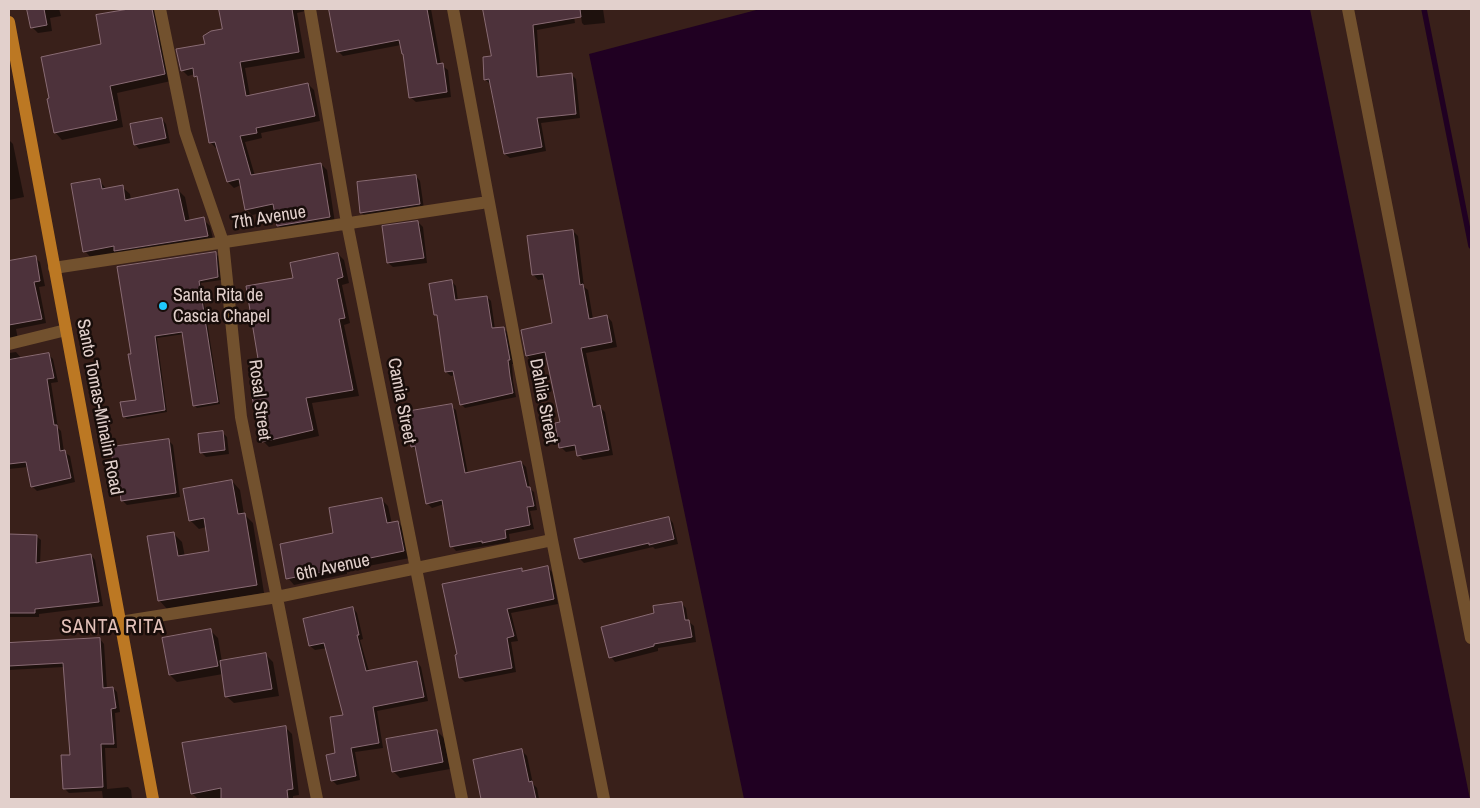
<!DOCTYPE html>
<style>
body{margin:0}
#map{position:relative;width:1480px;height:808px;overflow:hidden;background:#39201a;font-family:"Archivo Narrow",sans-serif}
canvas{display:block}
.frame{position:absolute;inset:0;border:10px solid #e2d0cc;pointer-events:none}
</style>
<div id="map">
<canvas width="1480" height="808"></canvas>
<div class="frame"></div>
</div>
<script>
const ctx = document.querySelector('canvas').getContext('2d');
ctx.lineJoin = 'round';
function paint(path, color) {
  ctx.fillStyle = color;
  ctx.fill(path, 'evenodd');
}
function stroke(path, color, width, dash) {
  ctx.strokeStyle = color;
  ctx.lineWidth = width;
  ctx.lineCap = dash ? 'butt' : 'round';
  ctx.setLineDash(dash || []);
  ctx.stroke(path);
}
function label(font, color, halo, rows, align = 'center') {
  ctx.font = font + ' "Archivo Narrow",sans-serif';
  ctx.lineWidth = 5;
  ctx.setLineDash([]);
  ctx.textBaseline = 'middle';
  ctx.strokeStyle = halo;
  ctx.fillStyle = color;
  for (const [text, x, y, turn = 0] of rows) {
    ctx.save();
    ctx.translate(x, y);
    ctx.rotate((+turn || 0) * Math.PI / 180);
    ctx.textAlign = isNaN(turn) ? turn : align;
    if (halo) ctx.strokeText(text, 0, 0);
    ctx.fillText(text, 0, 0);
    ctx.restore();
  }
}
paint(new Path2D(`
 M760 9H1310L1470 799H744L589 54Z`), '#200022');
paint(new Path2D(`
 M29 9H59L61 16 50 18 52 31 38 33 32 27Z
 M136 9H156L171 81 117 93 123 127 62 140 55 132 103 45 97 16Z
 M220 9H305V11L297 13 305 58 245 68 250 96 308 84 314 90 320 121 261 133 262 138 245 142 255 176 321 164 327 170 335 223 284 231 278 225 276 210 252 215 246 209 241 185 234 188 228 182 218 148H216L210 142 199 80 195 74 188 76 182 70 206 45 224 30Z
 M334 9H431L441 65 448 70 451 97 416 102 410 97 404 55 401 45 343 56 338 51Z
 M496 9H573L575 23 537 30 540 78 571 74 576 79 580 118 541 123 546 151 510 158 505 154 490 84 485 79 492 57 484 11Z
 M580 9H603L605 23 584 25 582 23Z
 M162 119 166 124 170 143 139 149 135 144Z
 M9 140 13 144 24 197 9 200Z
 M416 176 420 181 424 209 366 217 362 213Z
 M99 180 107 190 122 187 130 194 131 200 178 190 185 197 190 222 203 219 210 226 214 243 92 259 85 251Z
 M418 222 423 227 427 263 393 267 388 263Z
 M573 231 578 236 584 287 588 290 593 319 607 316 612 322 617 347 586 353 597 407H600L605 412 613 455 583 460 578 455 577 450 566 452 561 447V423L548 357 532 361 527 356 553 324 545 279 538 280 533 274Z
 M215 253 218 256 221 280 201 283 220 404 197 408 194 405 184 334 157 338 167 412 127 419 124 416 137 401 132 355Z
 M338 254 344 260 349 283 342 285 350 323 344 325 359 396 312 403 319 436 269 447 263 441 265 396 294 279Z
 M9 257 10 262 35 258 40 262 45 286 39 287 46 323 16 329 18 339 9 342Z
 M452 282 456 286 458 301 487 297 491 301 495 329 503 328 507 332 514 364H512L513 381 516 397 465 408 461 404 455 375 451 376 446 372 439 317 436 314Z
 M16 352 22 359 48 354 53 359 58 382 51 383 58 428 61 431 64 452 70 456 75 482 37 491 32 486 28 467 9 469V353Z
 M451 406 456 410 468 474 521 462 526 467 530 489 534 492 537 510 530 511 534 529 509 534 510 542 456 551 452 546 444 504 432 508 427 503 417 451 412 446Z
 M222 432 227 437 229 454 206 457 202 453Z
 M168 440 173 445 180 497 127 505 122 500 118 468 115 465Z
 M232 481 240 490 244 514 253 523 264 593 167 609 159 600 174 534 182 542 185 557 211 552 206 527 199 529 190 520Z
 M382 500 388 506 392 524 398 522 404 529 410 558 347 570V574L294 585 288 578 335 534Z
 M669 518 673 523 678 544 655 549 653 547 584 563 580 559Z
 M9 535 36 536 41 540 40 564 91 555 95 560 103 606 39 614V617H9Z
 M548 568 552 572 558 604 511 613 518 641 511 642 516 672 465 682 460 677 522 570 524 572Z
 M681 603 686 608 688 621 694 626 696 642 658 648V651L615 662 611 657 656 614Z
 M353 608 357 613 363 639 360 640 369 671 417 662 421 667 428 701 377 711 383 748 355 752 360 780 337 785 332 780 344 716 327 648 315 650 310 646 304 620Z
 M211 631 218 638 222 662 266 655 273 662 279 696 234 703 226 696 223 674 177 682 170 675Z
 M100 639 104 644 107 689 113 688 117 692 120 712 115 713 117 748H105L107 789 128 787 131 790 132 799H103L102 791 69 793 64 788 72 756 64 667 9 670V645Z
 M286 728 292 734 299 795 293 796V799H198L192 793Z
 M437 731 444 738 450 769 400 778 393 771Z
 M522 751 527 756 533 784 537 788 539 799H482L474 761Z`), '#0007');
stroke(new Path2D(`
 M1424 9 1471 246`), '#200022', 5.5);
const building = new Path2D(`
 M27 9H44L47 25 31 28Z
 M129 9H152L165 74 110 86 117 120 54 133 47 99 49 98 41 57 101 44 96 15Z
 M219 9H292L299 52 240 62 246 96 308 83 315 116 256 128 257 133 240 136 251 175 321 163 330 217 277 226 273 204 245 210 239 179 227 182 215 142 209 143 197 76 194 77 193 68 181 71 176 49 205 44 203 36 211 31 222 29Z
 M329 9H427L437 64 443 63 447 92 409 98 403 54H402L399 40 337 52Z
 M483 9H580L581 17 533 25 537 77 572 73 576 114 537 118 542 147 504 154 489 79 484 80 483 57 491 56Z
 M162 118 166 138 134 145 130 124Z
 M416 175 420 204 360 213 357 182Z
 M100 179 102 189 123 185 125 200 178 189 185 221 204 217 208 236 114 251V246L83 252 71 184Z
 M418 221 424 258 387 263 382 226Z
 M573 230 580 285 583 284 589 319 607 315 612 342 581 348 593 407 600 405 609 450 577 456 575 445 559 448 555 423 560 422 545 352 526 356 521 330 552 323 543 274 532 275 527 236Z
 M216 252 218 277 199 281 218 402 193 406 182 332 155 336 165 410 123 417 120 402 136 400 128 354H131L117 267Z
 M338 253 343 277 337 279 345 318 339 319 353 390 306 398 313 430 262 442 252 397 264 395 246 286 293 278 290 263Z
 M36 256 40 281 34 282 42 319 9 325V261Z
 M452 280 455 300 487 296 492 328 504 327 510 360H508L510 376 513 393 460 405 453 371 445 372 437 315H434L429 284Z
 M49 353 54 378 47 379 54 425H57L60 451 65 450 71 478 31 487 26 462 9 464V360Z
 M452 404 465 473 521 461 527 487H530L534 506 527 507 530 525 505 530 506 538 482 543V541L450 547 442 500 426 504 415 446 411 447 405 412Z
 M223 431 225 450 200 453 198 434Z
 M169 439 176 493 121 501 117 465H113L111 447Z
 M232 480 238 514 245 513 257 585 158 601 147 536 174 532 178 556 209 551 204 518 189 521 183 489Z
 M382 498 387 523 398 521 404 551 341 564 342 568 286 579 280 544 333 533 329 508Z
 M669 517 674 539 649 545V543L579 559 574 539Z
 M9 534 37 535 36 563 91 554 99 602 35 609V613H9Z
 M548 566 554 599 507 609 514 636 507 638 512 668 459 678 455 655 457 654 442 584 522 568V571Z
 M682 602 685 620H689L692 637 654 644V646L609 658 601 627 654 613 653 606Z
 M353 607 359 635H357L366 671 417 661 424 697 373 707 379 743 351 748 356 776 331 781 326 755 335 753 330 717 343 715 324 643 309 646 303 619Z
 M211 629 218 666 169 675 162 638Z
 M100 638 103 688 113 687 116 708 111 709 114 744H101L103 787 63 789 61 755H70L63 663 9 666V643Z
 M266 653 272 689 225 697 220 661Z
 M286 726 293 789 287 790 288 799H221V788L191 794 182 743Z
 M437 730 443 762 392 772 386 739Z
 M522 749 529 782 532 781 536 799H481L473 760Z`);
paint(building, '#4d323b');
stroke(building, '#896b74', 1);
stroke(new Path2D(`
 M160 9 185 132 223 242 241 417 317 799
 M310 9 347 223 462 799
 M453 9 552 540 604 799
 M1348 9 1471 638
 M54 268 488 202
 M9 344 66 330
 M120 622 277 597 552 540`), '#72512e', 12);
stroke(new Path2D(`
 M9 22 153 799`), '#bc7823', 12);
for (const [x, y, r, color] of [
 [163,306,5,"#1fc9fd"]
]) {
  const dot = new Path2D();
  dot.arc(x, y, r, 0, 2 * Math.PI);
  ctx.fillStyle = color;
  ctx.fill(dot);
  stroke(dot, '#180d0a', 2);
}
label('18px', '#e2d0cc', '#180d0a', [
 ["7th Avenue",269,218,-9],
 ["Rosal Street",259,400,83],
 ["Camia Street",401,401,79],
 ["Dahlia Street",543,401,79],
 ["Santo Tomas-Minalin Road",99,407,79],
 ["6th Avenue",333,568,-12]
]);
label('18px', '#e2d0cc', '#180d0a', [
 ["Santa Rita de",173,296],
 ["Cascia Chapel",173,317]
], 'left');
ctx.letterSpacing = '1px';
label('20px', '#e3c1b9', '#180d0a', [
 ["SANTA RITA",113,628]
]);
ctx.letterSpacing = '0px';
</script>
